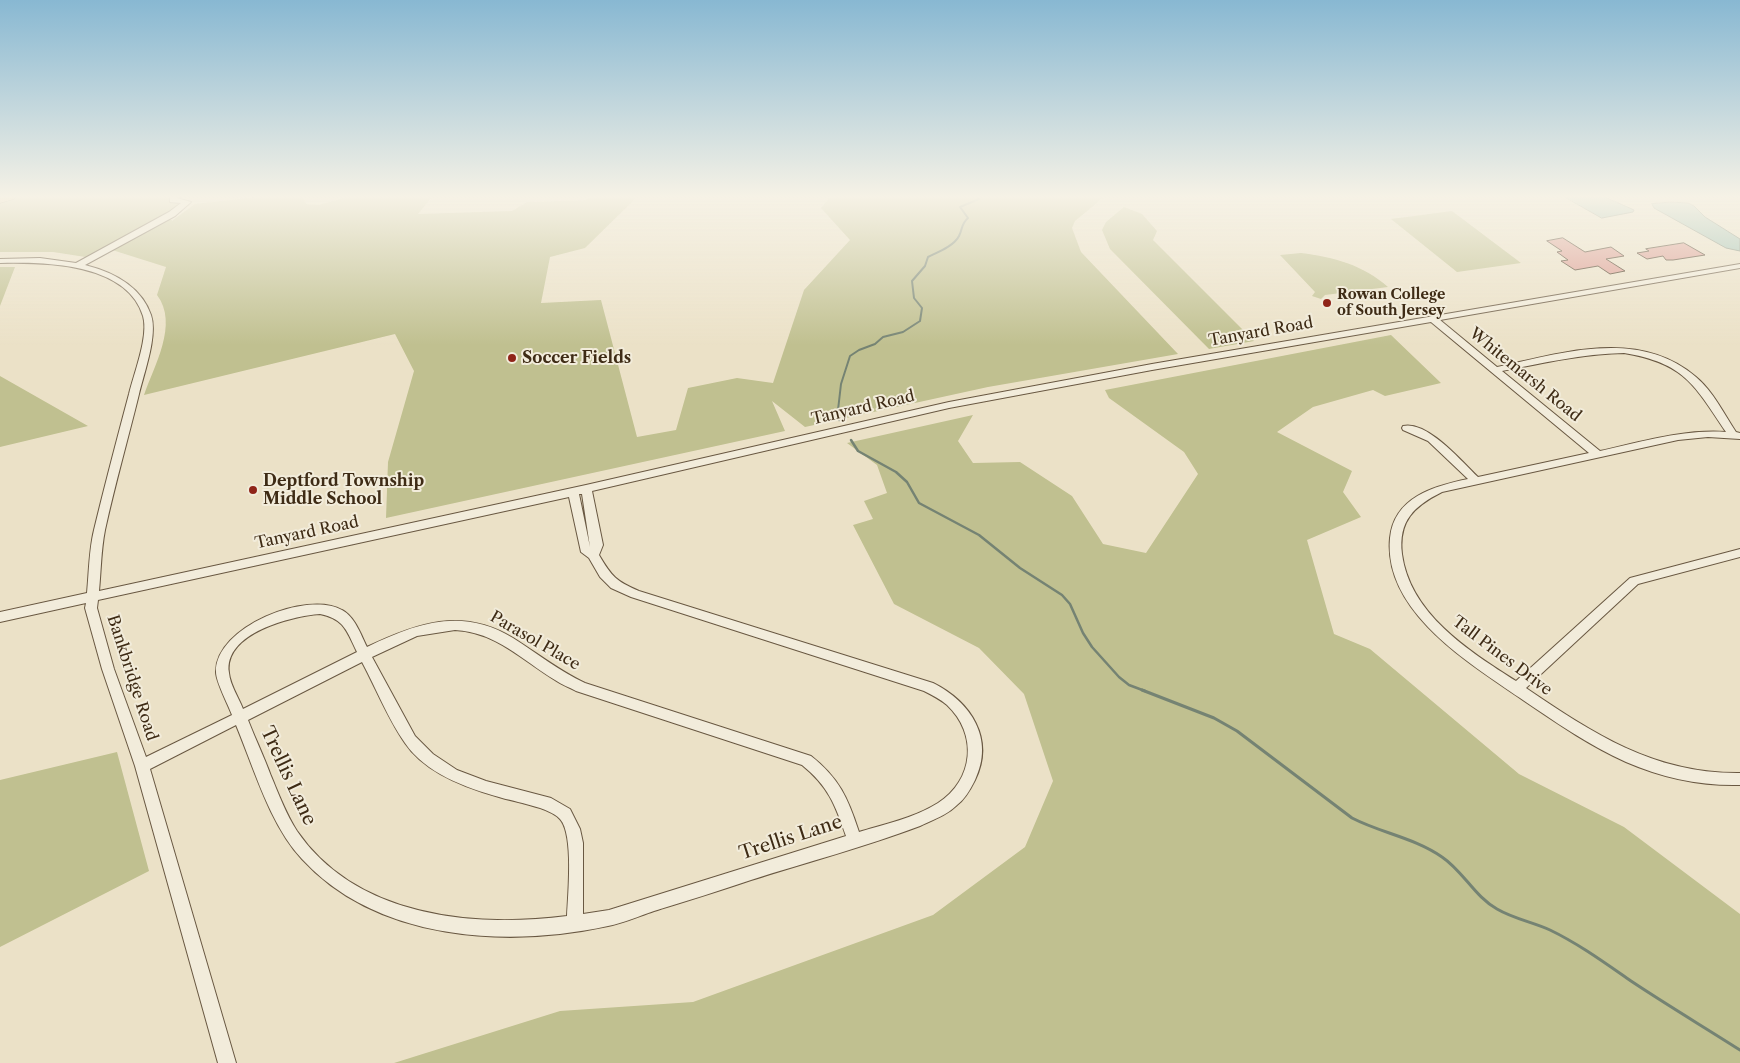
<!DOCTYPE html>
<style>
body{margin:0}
canvas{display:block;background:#ebe1c7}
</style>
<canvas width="1740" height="1063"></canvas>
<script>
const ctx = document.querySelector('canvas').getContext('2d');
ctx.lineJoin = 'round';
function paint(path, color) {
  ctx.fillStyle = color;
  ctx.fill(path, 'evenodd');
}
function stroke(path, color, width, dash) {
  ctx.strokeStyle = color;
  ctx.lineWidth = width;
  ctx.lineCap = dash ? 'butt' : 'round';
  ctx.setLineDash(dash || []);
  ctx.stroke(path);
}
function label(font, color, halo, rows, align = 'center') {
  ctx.font = font + ' "Libre Caslon Text",serif';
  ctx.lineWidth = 4;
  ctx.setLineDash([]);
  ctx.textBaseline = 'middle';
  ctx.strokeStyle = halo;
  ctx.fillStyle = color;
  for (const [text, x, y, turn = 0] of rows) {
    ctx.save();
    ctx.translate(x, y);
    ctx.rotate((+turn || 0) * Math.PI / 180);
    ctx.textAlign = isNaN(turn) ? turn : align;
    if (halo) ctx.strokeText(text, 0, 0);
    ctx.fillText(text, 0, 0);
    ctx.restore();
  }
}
paint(new Path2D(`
 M15 197H181L177 206 164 215 173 221V220L195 204 255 197H303L306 204 319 205 346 197H432L418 214 512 211 527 202 585 200 591 197H637L585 248 550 257 541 303 601 300 637 437 676 430 688 388 737 378 773 383 804 290 850 240 821 208 830 197H1104L1075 221 1072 228 1081 252 1178 354 988 387 805 427 772 401 785 431 386 518 388 462 414 371 395 334 144 395C154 366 179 324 157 295L166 267 109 249 92 258 53 252H0V203Z
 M1124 207 1142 214 1157 231 1153 240 1254 341 1209 349 1110 249 1102 230 1106 222Z
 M1452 211 1521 263 1457 272 1391 219Z
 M1301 253C1334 257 1363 265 1388 287L1325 295 1321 299 1312 296 1315 292 1280 255Z
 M0 267H15L0 306Z
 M1391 335 1441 383 1385 396 1373 390 1313 407 1277 432 1352 471 1343 492 1361 517 1307 540 1334 634 1370 649 1519 774 1624 827 1740 914V1063H394L560 1011 693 1002 933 915 1025 847 1053 781 1024 694 979 648 894 604 853 525 873 519 864 501 887 493 877 465 847 443 973 415 958 441 973 463 1020 462 1072 496 1103 544 1146 553 1198 474 1184 452 1109 398 1105 390Z
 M0 376 88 426 0 447Z
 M117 752 149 871 0 947V780Z`), '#c0c090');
const water = new Path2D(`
 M1565 197H1605L1634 210 1633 212 1602 218Z
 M1671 202 1688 203 1694 206 1705 217 1740 239V251L1726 248 1654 208 1652 204Z`);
paint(water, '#99beb1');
stroke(water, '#758373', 1);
stroke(new Path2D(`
 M838 410 841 384 850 356 859 350 875 344 883 337 903 332 920 321 922 308 914 298 912 281 925 266 928 257C938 252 954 246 959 236 963 228 961 224 968 218L960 207 979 199 978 197`), '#758373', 2);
stroke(new Path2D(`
 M838 409 839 420
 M851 440 858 451 896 472 907 482 919 503 979 535 1020 568 1062 595 1070 604 1083 633 1092 647 1119 677 1129 685 1145 691`), '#758373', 2.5);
stroke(new Path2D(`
 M1142 690 1214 718 1237 731 1352 818C1381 833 1415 838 1442 857 1463 871 1475 897 1497 909 1514 919 1533 922 1550 930 1579 944 1605 963 1631 981 1667 1005 1704 1027 1740 1050`), '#758373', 3);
const building = new Path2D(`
 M1563 238 1585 252 1611 247 1624 256 1606 259 1625 271 1610 274 1598 266 1575 270 1561 261 1568 260 1557 252 1562 251 1547 241Z
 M1684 243 1705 255 1673 260H1666L1663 256 1647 259 1637 253 1649 251 1646 249Z`);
paint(building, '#db968d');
stroke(building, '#3e2b15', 1);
const minor = new Path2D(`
 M170 197H176L177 198 191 202 175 216 85 265C113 272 141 286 151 315 158 335 144 373 139 394 128 439 115 484 105 530 101 550 101 571 99 591L586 485 949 402 1152 364 1740 264V268L1440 320 1497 367C1562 353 1639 328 1696 377 1713 391 1724 414 1736 432L1740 433V439L1708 437 1678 440 1442 492C1414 506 1398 521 1402 554 1410 614 1469 651 1516 681L1630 578 1740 549V557L1638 584 1526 688C1594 734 1654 774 1740 773V785C1700 786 1663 778 1626 762 1588 745 1554 721 1520 698 1469 663 1383 611 1390 538 1394 497 1434 486 1468 479L1428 441 1403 430 1402 428 1403 426C1427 420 1462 462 1478 477L1589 453 1431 322 1152 370 949 408 592 491 603 545 599 555C612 577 616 581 639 591L933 683C971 702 995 739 975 780 970 790 965 799 957 805 947 815 933 820 920 826 865 847 807 862 751 880 719 891 686 901 654 911 639 916 624 923 608 926 507 948 377 941 302 859 270 825 254 768 236 725L150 769 236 1063H218L135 766 102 669 85 608 86 603 0 622V612L87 593C89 573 89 550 94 530 105 484 117 439 129 394 134 373 149 336 143 316 127 263 45 262 0 263V259L40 258 76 263 169 212 181 203 170 202ZM1624 353C1684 363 1694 384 1726 432 1683 429 1641 442 1600 451L1502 371C1543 363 1582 354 1624 353ZM579 494H582L590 547ZM569 497 581 552 589 558 600 577 611 588 631 597 924 691C932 695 940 699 947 705 978 734 974 780 938 803 914 818 885 824 859 832 848 798 839 778 811 756L585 683C559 671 537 653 513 638 462 607 417 623 367 647 361 635 355 617 342 610 307 590 215 627 216 672 216 682 228 704 232 715L146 757 114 669 97 608 98 600ZM320 614C345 619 347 632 357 652L243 709C239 698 230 685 229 673 223 633 292 616 320 614ZM455 630C496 632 522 660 555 680 562 685 569 687 576 691L802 765C828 786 835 804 846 836L609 910 583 914V843L580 829 570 809 551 798 486 781 457 770 433 754 415 736 372 657 417 636ZM362 662C376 688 388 719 405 743 425 773 466 788 499 797 515 802 549 807 560 819 574 834 568 895 567 916 473 928 356 917 297 831 286 814 279 795 271 776 264 757 255 738 248 720Z`);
const highway = new Path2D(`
 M0 197H16L14 199 0 203Z`);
stroke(minor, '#695842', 2);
stroke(highway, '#3e2b15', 1);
paint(minor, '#f2ecdb');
paint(highway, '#e6c084');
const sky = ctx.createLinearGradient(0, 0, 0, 345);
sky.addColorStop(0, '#88b8d2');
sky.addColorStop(0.57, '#f6f2e6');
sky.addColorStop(1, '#f6f2e600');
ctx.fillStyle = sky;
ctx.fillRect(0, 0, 1740, 345);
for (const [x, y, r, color] of [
 [1327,303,5,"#8f2418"],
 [512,358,5,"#8f2418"],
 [253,490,5,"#8f2418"]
]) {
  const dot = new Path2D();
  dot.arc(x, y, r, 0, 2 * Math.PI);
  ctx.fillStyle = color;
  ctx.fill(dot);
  stroke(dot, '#f2ecdb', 2);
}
label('bold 14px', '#3e2b15', '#f2ecdb', [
 ["Rowan College",1337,295],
 ["of South Jersey",1337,311]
], 'left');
label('16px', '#3e2b15', '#f2ecdb', [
 ["Tanyard Road",1261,332,-10],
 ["Whitemarsh Road",1525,375,39],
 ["Tanyard Road",863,408,-13],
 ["Tanyard Road",307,533,-12],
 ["Parasol Place",535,641,30],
 ["Tall Pines Drive",1502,656,37],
 ["Bankbridge Road",132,678,72]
]);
label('bold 16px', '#3e2b15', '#f2ecdb', [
 ["Soccer Fields",522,358],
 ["Deptford Township",263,481],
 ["Middle School",263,499]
], 'left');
label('19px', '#3e2b15', '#f2ecdb', [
 ["Trellis Lane",288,776,65],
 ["Trellis Lane",791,838,-18]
]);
</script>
